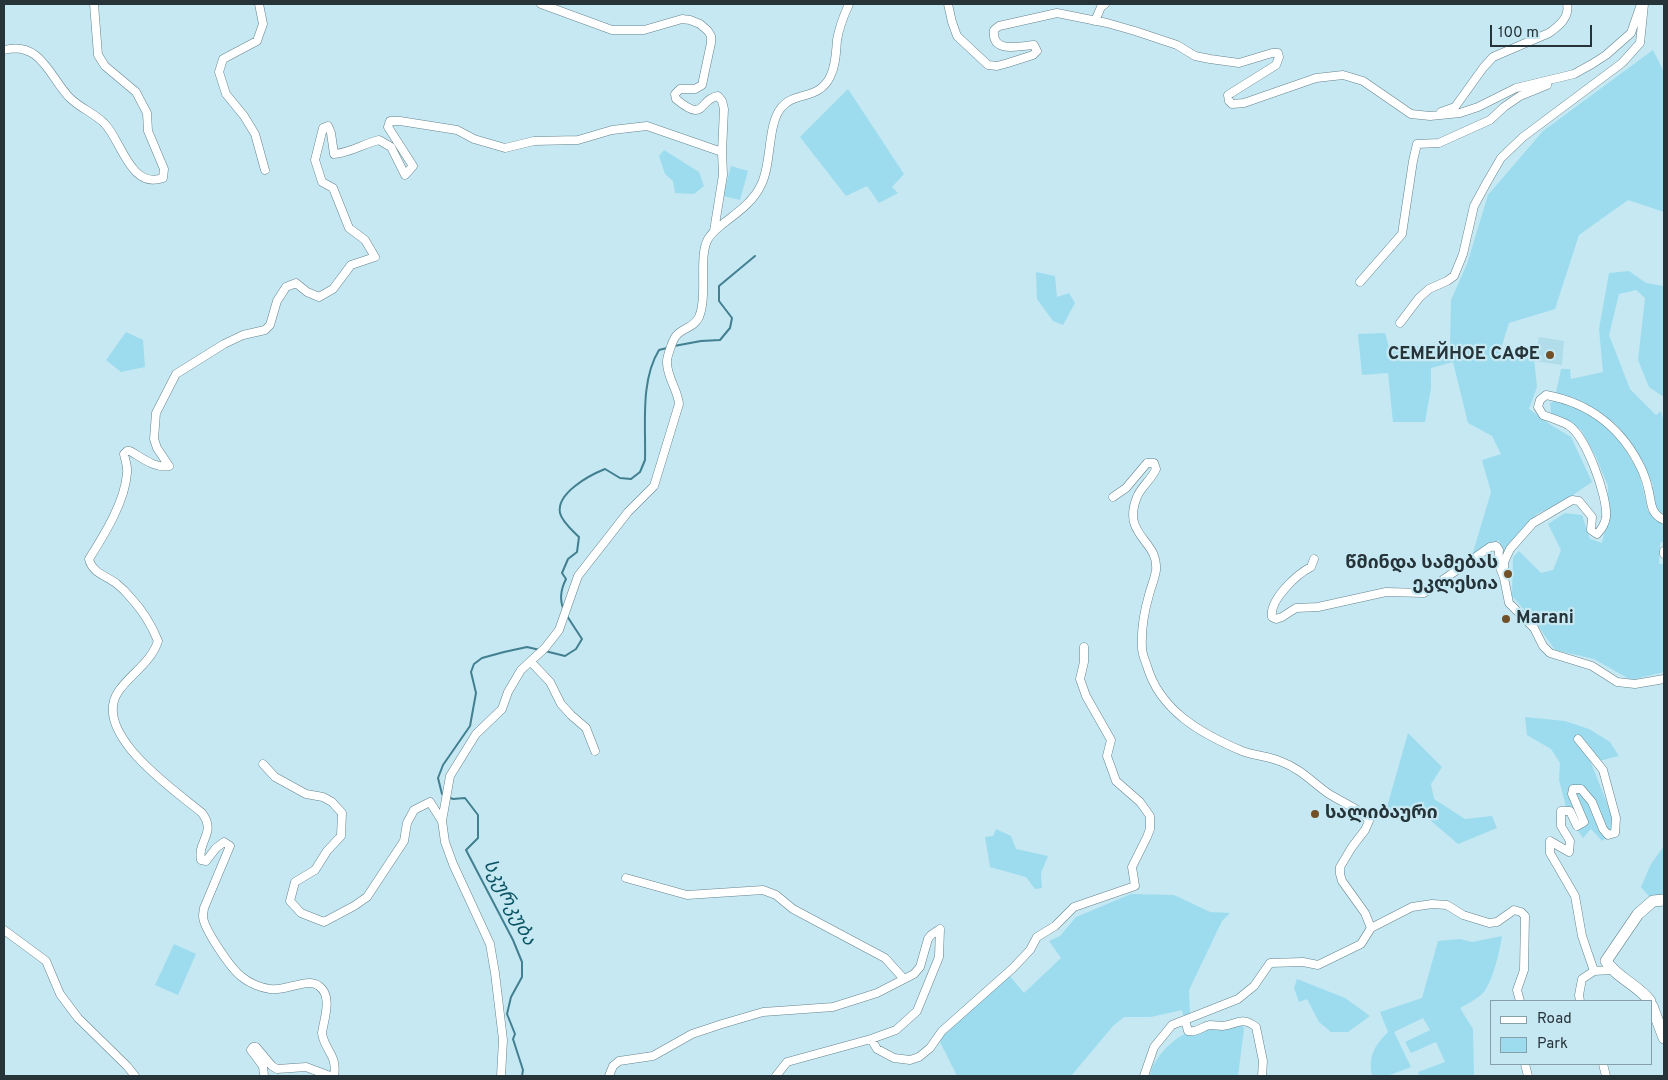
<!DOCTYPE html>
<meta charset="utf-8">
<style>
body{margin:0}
#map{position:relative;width:1668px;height:1080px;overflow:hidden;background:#c5e8f2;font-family:Overpass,sans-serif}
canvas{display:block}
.frame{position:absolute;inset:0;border:5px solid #263338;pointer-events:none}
.legend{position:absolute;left:1490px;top:1000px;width:162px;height:65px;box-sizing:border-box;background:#c5e8f2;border:1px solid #85a0a8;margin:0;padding:6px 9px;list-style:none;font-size:15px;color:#263338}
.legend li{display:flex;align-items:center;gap:10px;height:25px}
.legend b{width:25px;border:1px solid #85a0a8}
.scale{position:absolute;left:1490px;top:25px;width:102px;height:22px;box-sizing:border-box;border:2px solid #263338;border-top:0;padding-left:6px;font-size:15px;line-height:18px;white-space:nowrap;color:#263338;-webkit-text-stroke:4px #c5e8f2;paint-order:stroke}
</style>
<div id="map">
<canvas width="1668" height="1080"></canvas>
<div class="frame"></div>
<ul class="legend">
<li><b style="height:6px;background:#fff"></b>Road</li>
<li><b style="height:14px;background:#9ddcee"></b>Park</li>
</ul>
<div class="scale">100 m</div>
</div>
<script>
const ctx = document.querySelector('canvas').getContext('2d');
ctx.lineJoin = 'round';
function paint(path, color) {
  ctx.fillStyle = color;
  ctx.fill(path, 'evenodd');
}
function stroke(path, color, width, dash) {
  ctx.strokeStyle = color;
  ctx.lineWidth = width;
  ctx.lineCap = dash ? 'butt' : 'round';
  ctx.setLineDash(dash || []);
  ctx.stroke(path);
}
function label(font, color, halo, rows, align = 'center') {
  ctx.font = font + ' Overpass,"Noto Sans Georgian",sans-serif';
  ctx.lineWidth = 4.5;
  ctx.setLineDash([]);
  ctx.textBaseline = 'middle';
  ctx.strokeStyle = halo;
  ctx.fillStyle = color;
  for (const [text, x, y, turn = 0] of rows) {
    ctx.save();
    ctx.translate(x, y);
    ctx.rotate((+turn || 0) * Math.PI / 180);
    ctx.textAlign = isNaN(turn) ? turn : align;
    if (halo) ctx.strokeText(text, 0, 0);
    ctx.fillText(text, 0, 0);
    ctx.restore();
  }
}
paint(new Path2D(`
 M1539 337 1564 341 1562 365 1534 361Z`), '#b1ddea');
paint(new Path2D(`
 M1653 50 1664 72V212L1628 200 1579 235 1555 309 1509 323 1499 355 1534 358 1537 387 1529 409 1551 425 1571 437 1592 482 1564 501 1537 514 1513 540 1503 561 1499 540 1471 559 1491 492 1482 460 1501 454 1492 436 1468 423 1453 362 1431 368V388L1425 422H1393L1388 373 1362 375 1358 334 1385 333 1389 348 1450 344 1451 300 1467 264 1488 195 1543 131Z
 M848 89 904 174 892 187 898 193 879 203 867 186 846 196 800 137Z
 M664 150 699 172 704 186 694 194 675 193 673 181 665 174 659 156Z
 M731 166 748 171 740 200 723 196Z
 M1629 271 1646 283 1664 286V397L1649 387 1638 360 1645 298 1636 290 1619 294 1609 335 1630 389 1656 415 1661 411 1664 423V514L1659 512 1653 500V485L1645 467 1616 424 1583 402 1556 393 1561 369H1570L1571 379 1603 372 1599 329 1609 273Z
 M1036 272 1055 276 1057 297 1069 293 1075 303 1063 325 1053 321 1037 299Z
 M126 332 143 340 145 367 121 372 106 360Z
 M1557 400 1592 415 1617 436 1639 473 1648 511 1664 521V541L1660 543 1659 564H1664V672L1631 680 1594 659 1555 650 1535 622 1512 596 1513 557 1519 551 1541 573 1553 570 1561 550 1548 524 1565 513 1582 515 1590 539 1602 543 1608 516V486L1596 457 1581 430 1551 413 1550 403Z
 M1525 717 1565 721 1589 729 1610 742 1619 756 1591 763 1613 818 1612 831 1602 841 1591 829 1583 838 1569 818 1565 803 1559 780 1560 763 1551 749 1527 735Z
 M1408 733 1442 767 1431 784 1434 799 1465 819 1492 816 1497 828 1458 844 1423 814H1385Z
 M996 829 1011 836 1016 849 1048 856 1041 873 1042 888 1035 889 1026 877 990 867 985 837 993 836Z
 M1664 846V898L1652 900 1641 887 1651 864Z
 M1131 894 1174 895 1210 912 1230 913 1222 921 1189 990 1190 1015H1183L1182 1010 1151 1017H1124L1113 1026 1071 1076H957L940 1042 943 1032 1009 975 1024 993 1061 958 1049 941 1060 936 1076 917Z
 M1502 936C1500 950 1492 986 1481 995 1475 1000 1467 1004 1460 1008L1473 1029 1474 1076H1419L1418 1072 1445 1062 1436 1042 1411 1053 1405 1042 1430 1030 1423 1018 1394 1032 1411 1067 1387 1076H1372C1368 1057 1374 1046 1388 1032L1380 1012 1422 998 1438 941 1460 939 1472 942Z
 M174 944 196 954 178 995 155 985Z
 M1297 979 1345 998 1370 1016 1348 1032H1331L1319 1022 1307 999 1299 1002 1294 988Z
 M1242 1023 1244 1029 1238 1076H1150C1152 1060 1172 1039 1187 1033 1203 1025 1224 1025 1242 1023Z`), '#9ddcee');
stroke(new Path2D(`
 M674 346 701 341 720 340 730 328 732 318 719 301V286L755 256
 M564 610C559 600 561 589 566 579L562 573 568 559 577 552 579 537C573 531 562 522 560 513 556 493 590 475 605 469L620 478 631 479 640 472 645 460C646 425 640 381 659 350L667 348
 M545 651 565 656 576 649 582 639 567 616
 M443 795 442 794 438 778 443 765 470 726 476 693 471 672 474 664 482 658 504 652 527 647 540 650
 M448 797 453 799 465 798 478 815V838L466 850 513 940 522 962V977L511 997 507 1014 515 1034 513 1039 523 1070 522 1076`), '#417f91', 2);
const street = new Path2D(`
 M259 4 263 24 257 41 223 59 219 72 226 94 244 116 255 134 265 170
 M541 4 612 30H644L682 19 690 20 700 24 708 31 711 36V43L702 85 695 89H680L675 94 676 99C706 124 698 99 718 96L722 101 724 109 722 152 723 175 714 231
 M948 4 952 22 957 36 988 65 997 66 1008 63 1033 55 1037 51 1034 45C1019 46 991 54 994 30L999 26 1057 13 1107 23 1135 31 1177 45 1195 56 1210 59 1239 63 1272 53H1278L1279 57 1276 65 1228 95 1229 101 1232 104 1244 103 1316 78 1343 75 1363 81 1411 114 1430 116 1460 113 1478 107 1516 88 1574 74 1592 64 1606 55 1631 33 1641 4
 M1095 21 1101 7 1105 4
 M4 50C41 40 50 78 70 98 80 108 94 113 104 123 121 139 130 190 163 178L164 169 148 131 147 113 136 92 105 66 98 55 94 4
 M1441 112 1455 107 1483 68 1493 57 1549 33C1559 26 1570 17 1567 4
 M1360 282 1402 234 1413 161 1417 144 1439 143 1490 120 1504 107 1520 96 1547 85
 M1400 323 1419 298 1429 289 1447 281 1454 276 1463 254 1474 206 1487 182 1501 158 1523 137 1622 63 1640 43 1644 4
 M169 466 157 448 154 439 156 413 176 374 224 344 243 335 265 330 270 325 277 301 286 287 296 283 307 292 319 297 333 289 351 265 375 257 365 240 349 228 333 188 322 182 315 160 323 128 328 126 331 133 334 154C350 153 363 144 379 140L391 147 405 175 413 166 388 127 390 121H400L457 130 474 139 505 148 534 141 578 140 612 130 647 126 722 152
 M169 466C155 469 141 457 130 451H127L124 454C125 460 128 466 127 473 125 502 104 535 89 559 92 573 107 576 117 584 122 588 127 593 131 598 143 611 152 626 158 641 151 663 130 674 118 692 91 734 176 791 202 813 217 833 197 841 201 860L206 861 216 848 224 842 230 846 204 908C204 910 203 913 203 916 203 928 231 969 242 977 249 983 261 988 270 989 285 992 307 977 319 986 333 996 324 1019 322 1033 324 1050 338 1055 334 1076
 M1113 497 1126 488 1147 463H1154L1156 469C1151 480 1141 487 1137 497 1121 536 1159 540 1156 570 1155 578 1151 587 1149 595 1144 612 1141 630 1142 648 1142 654 1145 660 1147 666 1160 711 1202 734 1242 751 1255 756 1270 756 1282 762 1301 769 1313 783 1329 794 1338 800 1366 812 1369 821L1365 830 1352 847 1340 867V874L1342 881 1365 913 1371 928
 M1664 551V554
 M1314 559 1311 567C1297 574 1269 600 1272 617L1276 619 1282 617 1296 608 1318 607 1386 592 1424 593 1490 547 1496 546 1499 550 1498 562 1504 578 1509 603 1534 628 1543 646 1550 653 1592 666 1617 682 1635 684 1664 679
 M1504 573V562L1510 549 1533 523 1572 500 1579 501 1592 517 1591 530 1597 534C1602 529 1605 524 1606 517 1608 497 1586 436 1568 425 1561 421 1551 418 1543 415L1538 407 1540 400 1546 395C1590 403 1623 429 1642 470 1644 475 1647 482 1648 488 1652 502 1649 513 1664 520
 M531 662 550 682 561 704 571 715 586 728 595 751
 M1578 739 1603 770 1616 818 1615 833 1608 835 1603 829 1592 802 1581 789H1573L1572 794 1584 822 1577 826 1570 811H1561V826L1570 841 1569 852 1550 841V853L1575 896 1582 936 1594 971
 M263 764 275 777 306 794 323 797 332 802 342 813 341 836 327 851 315 870 295 882 290 901 301 913 324 922 354 906 367 897 404 841 407 823 414 810 430 802 442 821
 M626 878 687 895 763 890 776 895 793 909 885 958 904 979
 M4 930 46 961 60 994 78 1018 127 1066 135 1076
 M1580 1001 1579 995 1582 979 1594 971 1611 970
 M1185 1020 1188 1031C1198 1033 1202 1026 1210 1025 1214 1025 1219 1026 1222 1026 1238 1024 1242 1016 1256 1027L1263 1061 1262 1076
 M871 1039 877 1049 894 1058 910 1060 919 1057 930 1048 942 1031 1013 968 1030 950 1037 937 1055 926 1074 907 1135 886 1132 867 1147 837 1150 829V816L1140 802 1116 781 1107 756 1111 740 1086 696 1080 679 1084 662V647
 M1525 1064 1528 1076
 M1603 1064 1606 1076
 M264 1076 263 1066 251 1050 253 1047H256L272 1066 277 1069 306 1067 330 1076
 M501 1076 503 1040 495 973 490 944 453 864 445 842 442 821 450 776 476 734 502 709 508 692 521 670 545 648 559 630 578 576 628 512 654 486 679 404C678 390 666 376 667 361 667 357 673 339 676 336 682 328 694 328 699 317 708 295 698 256 708 239 712 232 718 228 724 223 738 212 753 202 761 185 772 164 767 125 781 108 794 91 818 101 830 77 836 65 836 52 837 40 839 28 844 15 849 4
 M609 1076 613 1066 619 1061 653 1056 692 1034 722 1024 763 1012 833 1007 877 993 914 974 920 967 928 939 931 935 940 929
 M776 1076 787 1062 871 1039 896 1030 917 1011 939 957 940 929
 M1144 1076 1154 1047 1172 1025 1238 999 1254 986 1270 963 1303 962 1318 965 1361 944 1371 928 1412 907 1432 904 1447 905 1463 915 1489 923 1497 922 1514 910 1521 912 1525 916 1524 970 1517 990 1520 1001`);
const secondary = new Path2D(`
 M1650 1001C1638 985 1617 978 1606 961L1638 914 1653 901 1664 900
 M1652 1006 1664 1038`);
stroke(street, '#64848e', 9);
stroke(secondary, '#64848e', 12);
stroke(street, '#fff', 8);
stroke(secondary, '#fff', 11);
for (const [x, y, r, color] of [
 [1550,355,5,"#715027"],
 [1508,574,5,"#715027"],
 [1506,619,5,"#715027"],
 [1315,814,5,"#715027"]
]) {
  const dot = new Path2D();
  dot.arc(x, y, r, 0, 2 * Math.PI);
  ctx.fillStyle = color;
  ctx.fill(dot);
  stroke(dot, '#c5e8f2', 2);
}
label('bold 18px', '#263338', '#c5e8f2', [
 ["СЕМЕЙНОЕ САФЕ",1540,355],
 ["წმინდა სამებას",1498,564],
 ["ეკლესია",1498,585],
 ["Marani",1516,619,"left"],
 ["სალიბაური",1325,814,"left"]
], 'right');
label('italic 19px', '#095364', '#c5e8f2', [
 ["სკურკუბა",508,903,63]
]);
</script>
